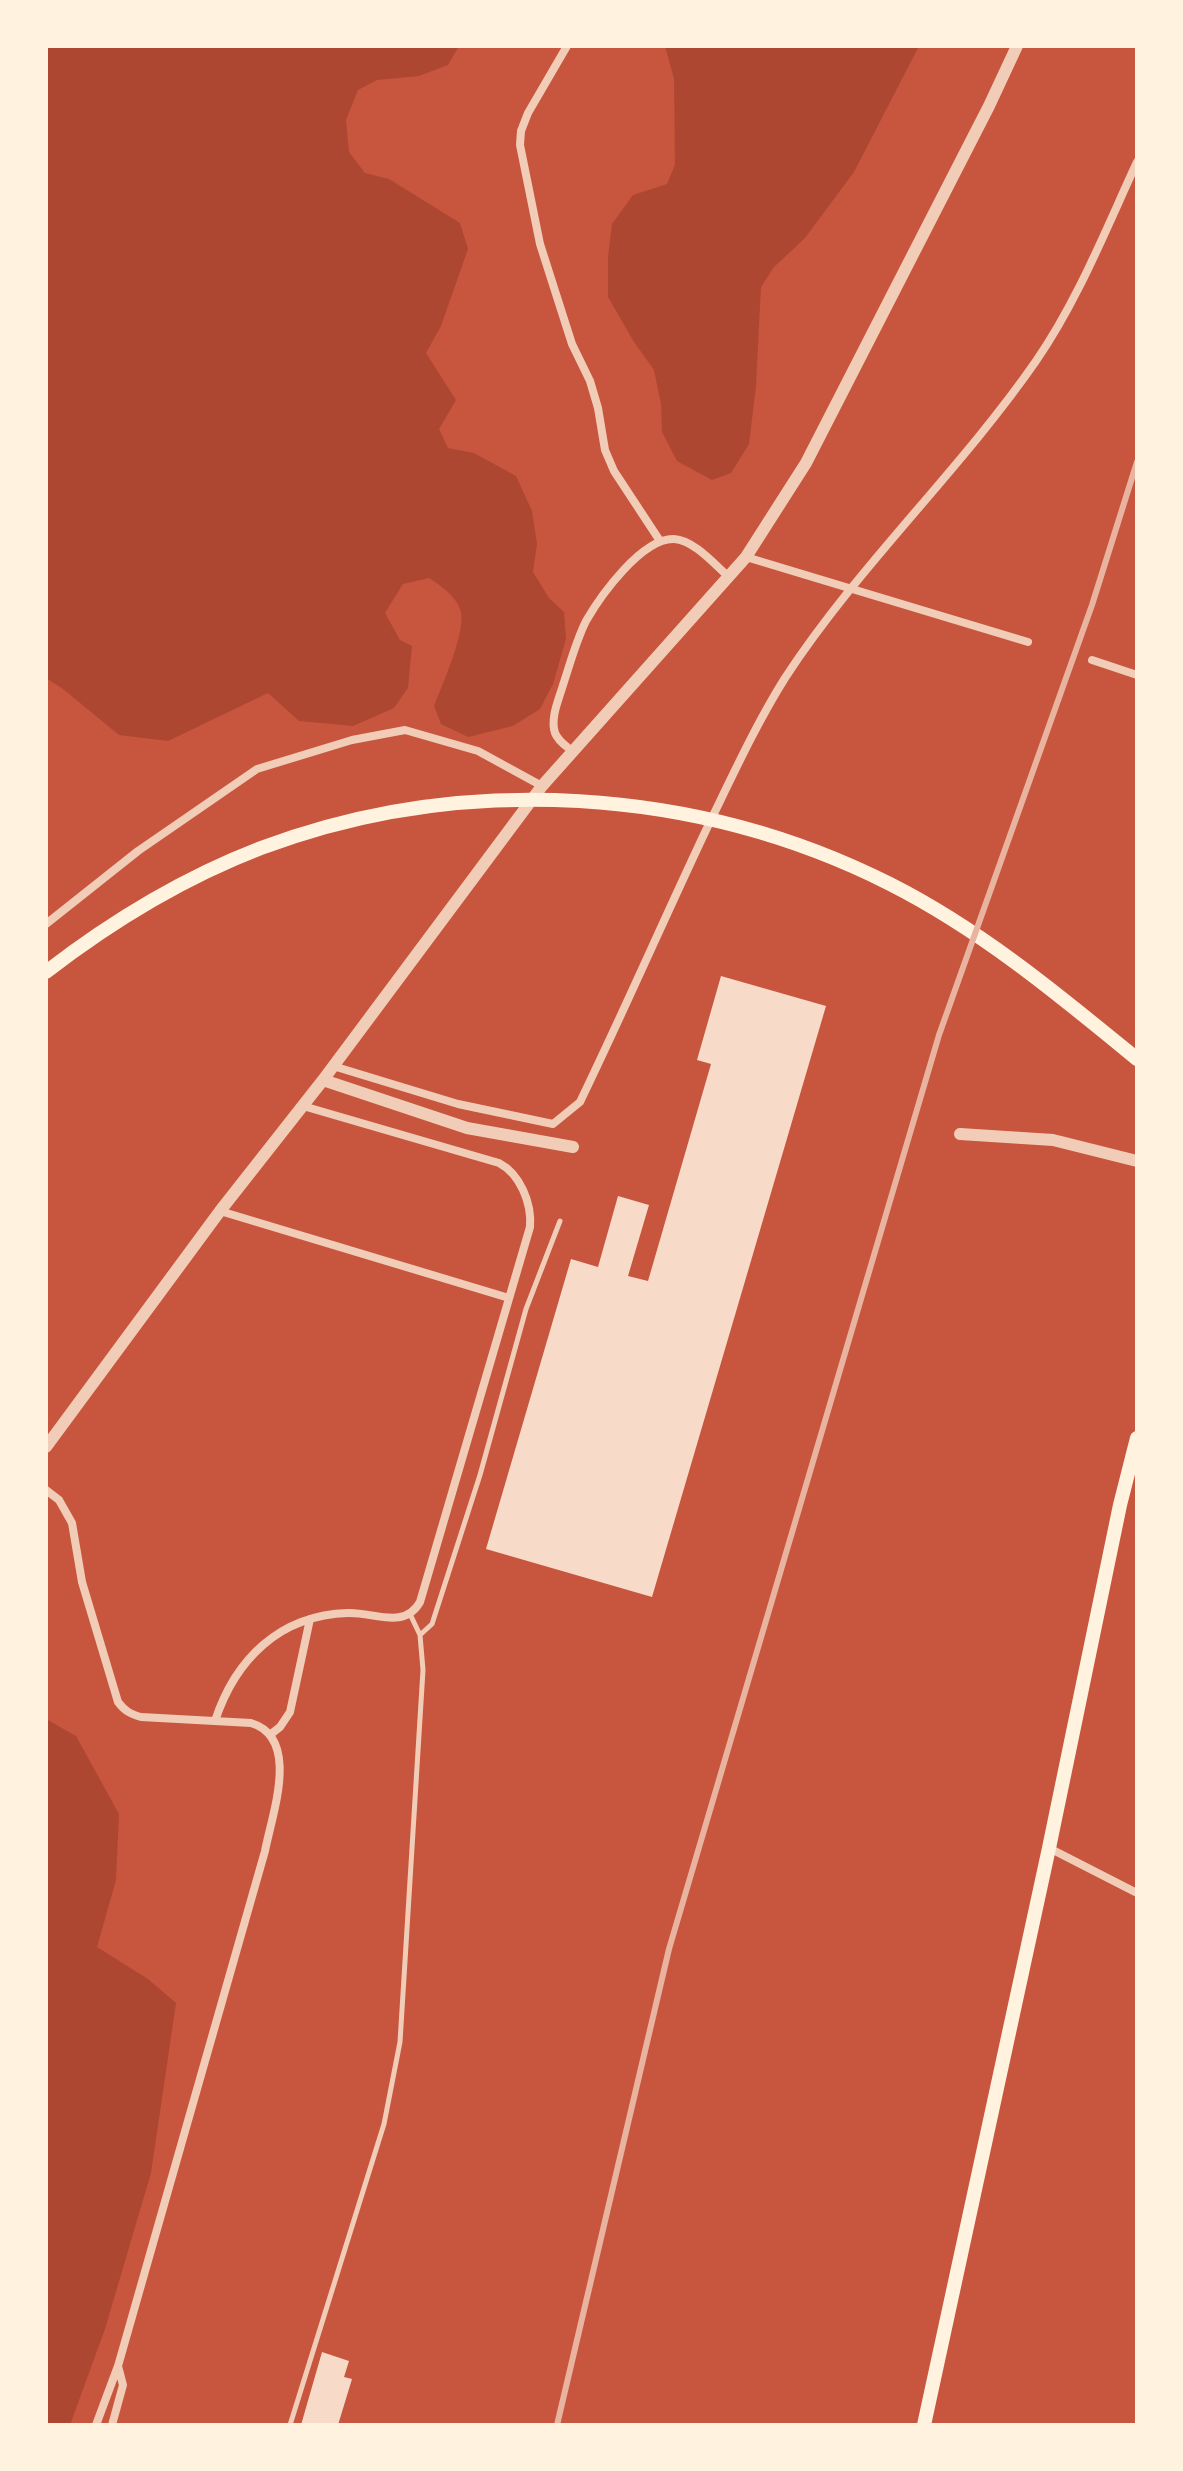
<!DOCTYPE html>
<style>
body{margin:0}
#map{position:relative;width:1183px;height:2471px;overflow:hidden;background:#c8553d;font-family:Barlow,sans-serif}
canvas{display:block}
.frame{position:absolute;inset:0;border:48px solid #fff3e0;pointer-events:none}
</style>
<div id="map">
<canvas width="1183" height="2471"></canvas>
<div class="frame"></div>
</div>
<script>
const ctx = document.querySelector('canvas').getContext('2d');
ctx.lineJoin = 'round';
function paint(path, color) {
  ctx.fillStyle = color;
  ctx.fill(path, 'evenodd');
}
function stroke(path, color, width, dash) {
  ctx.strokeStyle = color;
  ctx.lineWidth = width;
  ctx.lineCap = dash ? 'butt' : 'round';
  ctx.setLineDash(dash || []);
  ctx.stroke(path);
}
paint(new Path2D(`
 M46 46H459L448 65 419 76 377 80 358 90 346 120 349 152 365 173 389 179 460 223 468 249 441 326 426 353 456 400 439 429 448 448 474 453 516 476 532 511 537 544 533 572 549 598 564 612 566 639 553 684 540 709 513 726 468 737 441 724 434 706C442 685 468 628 460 609 455 595 441 586 429 578L403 584 385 613 400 640 412 646 408 688 394 708 353 726 299 721 268 693 168 741 119 735 63 689 46 678Z
 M665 46H919L854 172 805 238 774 267 761 287 756 386 749 444 731 473 712 480 677 461 662 432 661 404 654 370 634 342 608 297V257L612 224 633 195 667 184 675 165 674 79Z
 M46 1719 76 1736 119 1814 116 1880 97 1947 148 1979 176 2003 151 2173 105 2329 70 2425H46Z`), '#ae4732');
paint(new Path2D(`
 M721 976 826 1006 652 1597 486 1549 571 1259 598 1267 618 1196 649 1205 628 1276 648 1281 711 1064 697 1060Z
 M322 2352 349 2361 344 2377 352 2379 338 2425H301Z`), '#f7dbc8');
stroke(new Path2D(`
 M420 1635 432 1624 480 1475 526 1309 560 1221
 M290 2425 384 2124 400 2042 423 1670 420 1635 410 1614`), '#f1ccb7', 5);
stroke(new Path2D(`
 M567 46 528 113 521 131 520 145 540 244 572 344 590 381 598 408 605 450 614 471 660 541
 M746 557 1028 642
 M1092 660 1137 675
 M572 751C566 746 558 741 555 733 550 718 559 699 563 685 570 664 576 641 586 621 601 595 642 538 674 539 694 540 715 565 729 577
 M46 924 138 851 257 769 352 740 405 730 478 751 542 786
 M333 1066 458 1104 553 1124 580 1102C624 1011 664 919 707 828 731 779 756 724 785 678 859 565 959 472 1036 361 1078 300 1106 229 1137 162
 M220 1211 509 1298
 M46 1490 59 1500 72 1523 82 1582 118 1702C125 1711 130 1714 141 1717L251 1723C301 1738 272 1814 265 1851L118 2366 123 2385 112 2425
 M215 1721C235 1660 279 1615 348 1613 374 1612 404 1630 420 1602L530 1227C532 1203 520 1174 499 1163L303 1106
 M271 1734 280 1727 290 1712 310 1619
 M1049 1848 1137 1893
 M96 2425 118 2366`), '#f1ccb7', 8);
stroke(new Path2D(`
 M323 1080 467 1128 573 1147
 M960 1134 1053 1140 1137 1161
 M46 1447 220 1211 323 1080 542 786 746 557 806 463 989 106 1017 46`), '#f1ccb7', 12);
stroke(new Path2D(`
 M46 972C112 921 183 878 261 848 463 772 698 787 890 884 981 930 1059 995 1137 1059
 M924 2425 1049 1848 1120 1505 1137 1438`), '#fff3e0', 14);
stroke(new Path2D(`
 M557 2425 669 1949 939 1035 1092 605 1137 462`), '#e9b49f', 6);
</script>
